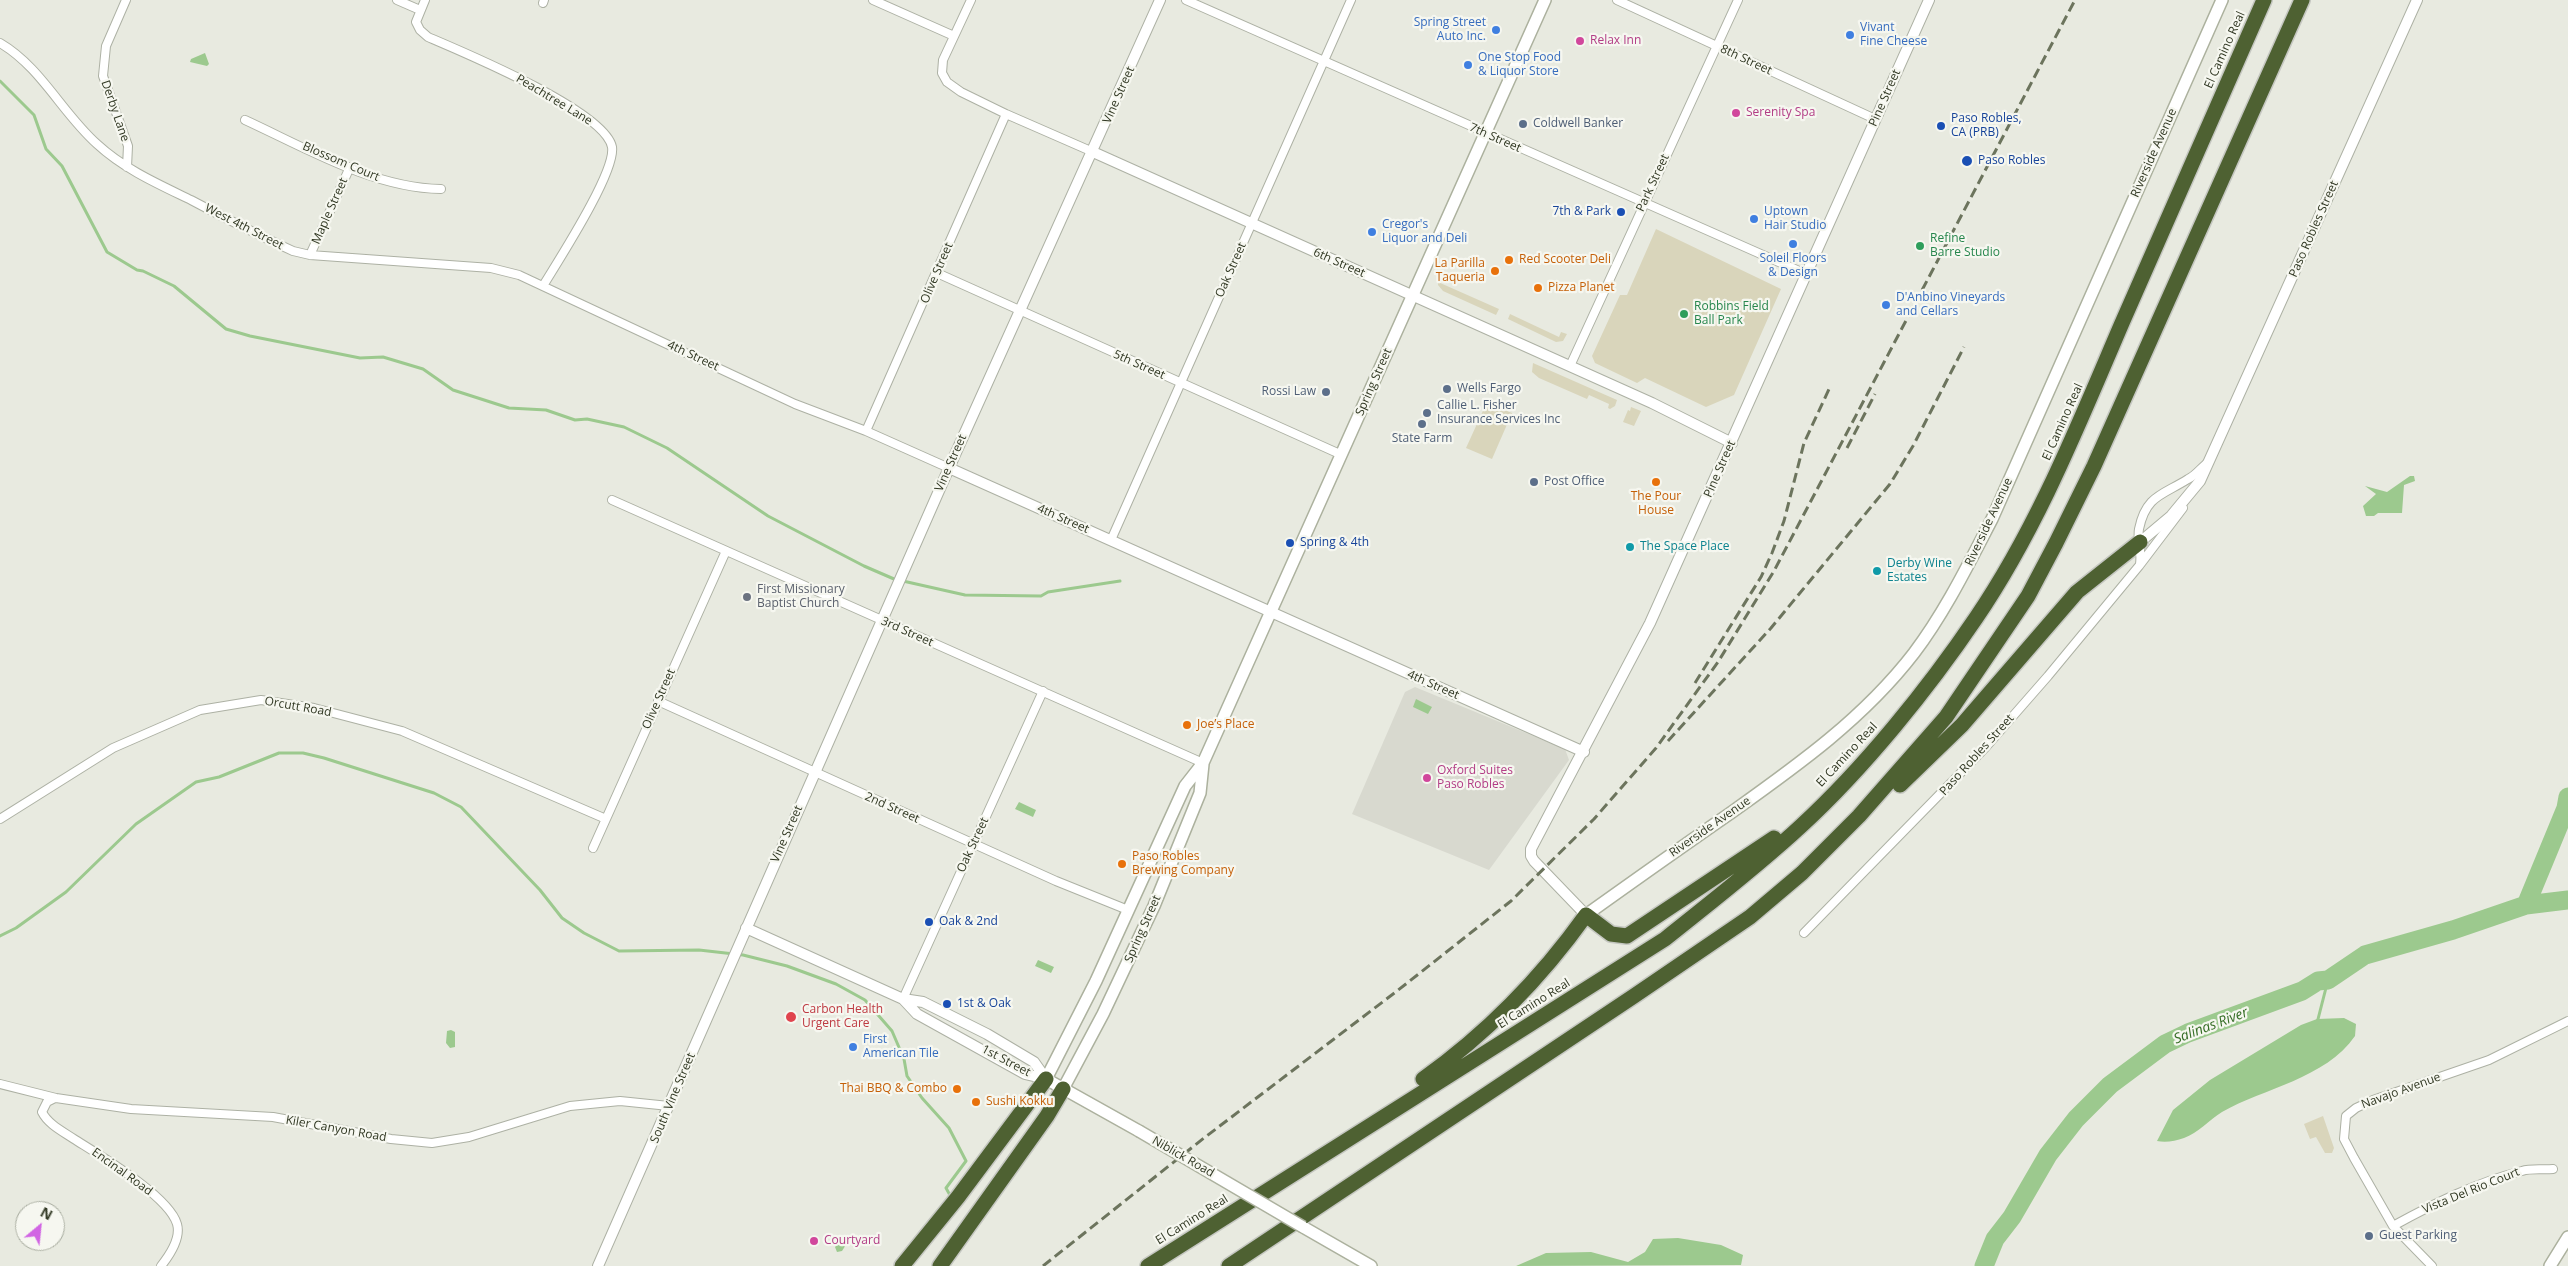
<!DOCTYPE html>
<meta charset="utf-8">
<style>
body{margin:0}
#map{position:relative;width:2568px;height:1266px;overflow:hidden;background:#e8eae0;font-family:"Open Sans",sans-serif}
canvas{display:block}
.north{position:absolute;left:15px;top:1201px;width:50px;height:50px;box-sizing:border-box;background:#f6f7f0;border:1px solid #a7ab9e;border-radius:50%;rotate:28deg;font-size:14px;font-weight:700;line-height:20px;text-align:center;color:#313823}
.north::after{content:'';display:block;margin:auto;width:18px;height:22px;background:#d165e3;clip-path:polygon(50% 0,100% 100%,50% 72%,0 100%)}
</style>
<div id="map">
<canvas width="2568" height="1266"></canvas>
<div class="north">N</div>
</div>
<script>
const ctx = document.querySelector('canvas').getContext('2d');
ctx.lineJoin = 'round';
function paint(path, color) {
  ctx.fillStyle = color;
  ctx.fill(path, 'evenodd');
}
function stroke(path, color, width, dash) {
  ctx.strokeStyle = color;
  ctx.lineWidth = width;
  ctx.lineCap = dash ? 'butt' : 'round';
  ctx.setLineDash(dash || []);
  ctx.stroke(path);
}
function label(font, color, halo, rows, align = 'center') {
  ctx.font = font + ' "Open Sans",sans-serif';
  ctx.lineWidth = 4.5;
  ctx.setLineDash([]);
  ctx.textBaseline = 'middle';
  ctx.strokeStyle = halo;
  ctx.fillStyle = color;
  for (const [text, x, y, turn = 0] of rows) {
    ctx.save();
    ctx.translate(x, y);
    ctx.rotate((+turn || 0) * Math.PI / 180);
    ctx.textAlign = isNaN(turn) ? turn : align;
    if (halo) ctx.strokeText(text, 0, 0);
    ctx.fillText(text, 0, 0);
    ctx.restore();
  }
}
paint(new Path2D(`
 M1415 687 1565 749 1569 760 1489 870 1352 814 1405 692Z`), '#d8d9cf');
paint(new Path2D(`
 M1656 229 1781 289 1734 395 1706 407 1645 378 1637 383 1595 363 1592 356 1620 295H1627Z
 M1438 282 1499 309 1496 315 1443 291 1438 285Z
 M1510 314 1559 337 1561 332 1567 334 1563 341 1556 342 1508 319Z
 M1533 363 1617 400 1615 406 1610 409 1608 408 1609 404 1589 395 1587 399 1539 378 1532 372Z
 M1487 402 1512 413 1492 459 1466 448Z
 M1631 407 1641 411 1634 426 1623 422 1628 410 1630 411Z
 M2323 1116 2334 1148 2332 1153H2325L2316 1137 2310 1139 2304 1124Z`), '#d9d5bb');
paint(new Path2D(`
 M205 53 209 64 207 66 190 62 191 59Z
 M2410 476H2414L2415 481 2404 485 2402 513H2378L2374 516H2366L2363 506 2376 494 2365 486 2387 492Z
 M1416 699 1432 707 1428 714 1413 707Z
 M1019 802 1036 810 1033 817 1015 809Z
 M1038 960 1054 967 1051 973 1035 966Z
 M2344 1018 2356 1024 2355 1036C2325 1079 2264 1088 2222 1112 2209 1120 2198 1133 2184 1138 2175 1141 2166 1143 2157 1141L2173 1110 2210 1080 2301 1025 2317 1019Z
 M451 1030 455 1032V1047L450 1048 446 1043 447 1031Z
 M842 1236 849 1240 842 1251 837 1252 835 1247Z
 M1678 1238 1721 1245 1743 1255 1741 1265 1516 1266 1546 1253 1591 1252 1628 1262 1645 1252 1653 1239Z`), '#9cc98e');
stroke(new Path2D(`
 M0 81 34 115 46 149 62 166 107 252 137 270 143 271 174 286 226 329 250 336 360 358 383 357 423 369 453 390 509 408 546 410 575 420 587 419 624 427 667 448 768 516 864 566 894 579 965 595 1041 596 1048 592 1120 581
 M0 936 16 928 66 892 136 824 196 782 219 777 279 753H303L324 758 434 793 461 807 540 890 562 918 584 933 619 951 699 950 743 955 787 966 836 984 865 1000 892 1031 904 1059 907 1076 922 1098 949 1128 966 1161 946 1188 951 1197
 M2317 1023 2328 980`), '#9cc98e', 3);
stroke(new Path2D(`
 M2526 905 2568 900
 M1984 1266 1995 1239 2012 1217 2048 1155 2076 1119 2110 1085 2165 1044 2188 1033 2302 991 2318 981 2328 980 2365 955 2453 930 2526 905 2566 808 2568 797`), '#9cc98e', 19);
const minor = new Path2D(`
 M126 0 106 46 103 76 128 146 127 167
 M397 0 420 10
 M425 0 416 22 420 30 428 37C463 52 605 111 612 147 616 172 558 261 543 286
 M873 0 954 36
 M971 0 943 60 942 73 947 82 961 92 1006 114 1093 152
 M1186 0 1806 274
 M1617 0 1875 119
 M543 3 544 0
 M0 43C41 67 62 113 97 144 124 169 158 184 191 200 225 218 258 235 293 251L310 255 491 268 519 275 795 404 866 431 949 468
 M245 120C306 148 373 188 441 189
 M310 255 350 167
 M937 273 1342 455
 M1570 366 1738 0
 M866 431 1006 114
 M612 500 1203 763
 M1111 540 1351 0
 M2140 564C2142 550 2137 540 2139 529 2146 495 2163 495 2188 479 2195 476 2200 469 2206 464
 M658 701 1056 881 1128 910
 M0 819 113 748 200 710 261 700 314 708 402 731 606 819
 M593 848 726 551
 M1804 933 1985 748 2048 676 2139 566 2183 508
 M903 999 1043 691
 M0 1084 56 1098 131 1109 273 1117 391 1139 432 1143 469 1137 570 1106 620 1101 669 1106
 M55 1098 47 1102 42 1112C48 1124 62 1131 74 1139 99 1155 169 1196 177 1224 181 1238 169 1256 161 1266
 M2393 1226C2433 1204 2477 1182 2522 1171 2531 1168 2543 1170 2553 1169
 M2432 1266 2393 1226 2354 1158 2344 1139 2346 1116 2356 1108 2373 1100 2489 1060 2568 1021`);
const tertiary = new Path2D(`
 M1093 152 1652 403 1732 443
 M949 468 1584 752
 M2140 542 2171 516 2200 481 2417 0
 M1586 915 1534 861 1531 856V849L1650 623 1929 0
 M746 928 903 999 923 1002 987 1034 1034 1062 1046 1079
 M903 999 917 1014 1025 1074 1046 1079
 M598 1266 949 468 1160 0`);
const secondary = new Path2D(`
 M1586 915C1635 880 1683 846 1732 812 1798 765 1864 718 1914 653 1945 612 1968 565 1992 519L2222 0
 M1063 1089 1103 1014 1154 906 1200 793 1203 764
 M1139 1131 1046 1079 1096 981 1185 786 1203 763 1545 0
 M1303 1227 1371 1266
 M2550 1266 2568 1237`);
const motorway = new Path2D(`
 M1900 785 1962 725 2077 592 2140 542
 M1423 1079C1486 1034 1541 978 1586 915L1611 934 1627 936 1774 838
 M902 1266 958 1197 1046 1079
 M940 1266 1047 1116 1063 1089
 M1148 1266 1665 939C1711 902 1758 866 1801 826 1864 768 1928 689 1976 618 2038 527 2079 423 2122 323 2169 215 2216 107 2264 0
 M1229 1266 1634 996 1750 917 1802 873 1859 816 1946 717 2028 596 2056 543 2094 466 2302 0`);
stroke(minor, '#adb1a4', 10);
stroke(tertiary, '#adb1a4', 12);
stroke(secondary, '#acb19e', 14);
stroke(motorway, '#c5c7c1', 18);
stroke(minor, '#fff', 8);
stroke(tertiary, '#fff', 10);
stroke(secondary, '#fff', 11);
stroke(motorway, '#4e6132', 15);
stroke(new Path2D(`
 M1847 448 1875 394
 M1695 683 1761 577 1772 553 1784 521 1804 443 1830 387
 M1668 741 1771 628 1890 484 1913 446 1964 347
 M1043 1266 1204 1138 1397 991 1511 901 1594 819 1656 748 1718 662 1774 571 2075 0`), '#6c745d', 3, [10, 5]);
const secondaryBridge = new Path2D(`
 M1139 1131 1303 1227`);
stroke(secondaryBridge, '#acb19e', 14, []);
stroke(secondaryBridge, '#fff', 11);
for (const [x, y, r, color] of [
 [1496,30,5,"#3f7fe0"],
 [1850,35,5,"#3f7fe0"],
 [1580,41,5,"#d1479c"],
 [1468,65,5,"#3f7fe0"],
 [1736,113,5,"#d1479c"],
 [1523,124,5,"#5c6f8a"],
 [1941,126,5,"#1a4fb4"],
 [1967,161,6,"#1a4fb4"],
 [1621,212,5,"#1a4fb4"],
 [1754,219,5,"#3f7fe0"],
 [1372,232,5,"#3f7fe0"],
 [1793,244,5,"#3f7fe0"],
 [1920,246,5,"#2e9e5b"],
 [1509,260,5,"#e8710a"],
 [1495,271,5,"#e8710a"],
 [1538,288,5,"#e8710a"],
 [1886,305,5,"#3f7fe0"],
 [1684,314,5,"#2e9e5b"],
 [1447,389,5,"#5c6f8a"],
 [1326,392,5,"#5c6f8a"],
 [1427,413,5,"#5c6f8a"],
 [1422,424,5,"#5c6f8a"],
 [1534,482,5,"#5c6f8a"],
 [1656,482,5,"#e8710a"],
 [1290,543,5,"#1a4fb4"],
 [1630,547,5,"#0f9aa8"],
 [1877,571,5,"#0f9aa8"],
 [747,597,5,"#6b7280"],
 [1187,725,5,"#e8710a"],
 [1427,778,5,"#d1479c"],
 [1122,864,5,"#e8710a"],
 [929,922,5,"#1a4fb4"],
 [947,1004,5,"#1a4fb4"],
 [791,1017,6,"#e0444e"],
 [853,1047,5,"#3f7fe0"],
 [957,1089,5,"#e8710a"],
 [976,1102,5,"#e8710a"],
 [2369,1236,5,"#5c6f8a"],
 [814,1241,5,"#d1479c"]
]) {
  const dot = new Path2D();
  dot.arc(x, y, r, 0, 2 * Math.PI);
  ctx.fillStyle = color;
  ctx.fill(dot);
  stroke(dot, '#f6f7f0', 2);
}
label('12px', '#366cbe', '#f6f7f0', [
 ["Spring Street",1486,23,"right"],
 ["Auto Inc.",1486,37,"right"],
 ["Vivant",1860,28],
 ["Fine Cheese",1860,42],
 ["One Stop Food",1478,58],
 ["& Liquor Store",1478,72],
 ["Uptown",1764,212],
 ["Hair Studio",1764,226],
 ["Cregor's",1382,225],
 ["Liquor and Deli",1382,239],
 ["Soleil Floors",1793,259,"center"],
 ["& Design",1793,273,"center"],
 ["D'Anbino Vineyards",1896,298],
 ["and Cellars",1896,312],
 ["First",863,1040],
 ["American Tile",863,1054]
], 'left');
label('12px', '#b23c85', '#f6f7f0', [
 ["Relax Inn",1590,41],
 ["Serenity Spa",1746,113],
 ["Oxford Suites",1437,771],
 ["Paso Robles",1437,785],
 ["Courtyard",824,1241]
], 'left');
label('12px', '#313823', '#f6f7f0', [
 ["El Camino Real",2225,50,-66],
 ["8th Street",1746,60,25],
 ["Vine Street",1119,95,-66],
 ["Pine Street",1885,98,-66],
 ["Peachtree Lane",554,100,31],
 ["Derby Lane",115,111,71],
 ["7th Street",1495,138,24],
 ["Riverside Avenue",2154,153,-66],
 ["Blossom Court",341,162,23],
 ["Park Street",1653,183,-65],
 ["Maple Street",330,211,-66],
 ["West 4th Street",244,227,27],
 ["Paso Robles Street",2314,229,-66],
 ["6th Street",1339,263,24],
 ["Oak Street",1231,270,-66],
 ["Olive Street",937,273,-67],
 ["4th Street",693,356,25],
 ["5th Street",1139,365,24],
 ["Spring Street",1374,382,-66],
 ["El Camino Real",2063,422,-66],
 ["Vine Street",951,463,-66],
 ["Pine Street",1720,469,-66],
 ["4th Street",1063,519,24],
 ["Riverside Avenue",1989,522,-65],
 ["3rd Street",907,632,24],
 ["4th Street",1433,685,24],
 ["Olive Street",659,699,-66],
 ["Orcutt Road",298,707,10],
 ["El Camino Real",1847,755,-47],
 ["Paso Robles Street",1977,755,-48],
 ["2nd Street",892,808,24],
 ["Riverside Avenue",1710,827,-35],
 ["Vine Street",787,834,-66],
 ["Oak Street",973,845,-65],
 ["Spring Street",1143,929,-66],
 ["El Camino Real",1534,1004,-32],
 ["1st Street",1006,1061,28],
 ["Navajo Avenue",2401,1091,-20],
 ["South Vine Street",673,1098,-67],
 ["Kiler Canyon Road",336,1129,10],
 ["Niblick Road",1183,1157,30],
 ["Encinal Road",122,1172,36],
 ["Vista Del Rio Court",2471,1191,-22],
 ["El Camino Real",1192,1220,-32]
]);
label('12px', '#164399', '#f6f7f0', [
 ["Paso Robles,",1951,119],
 ["CA (PRB)",1951,133],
 ["Paso Robles",1978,161],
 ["7th & Park",1611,212,"right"],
 ["Spring & 4th",1300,543],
 ["Oak & 2nd",939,922],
 ["1st & Oak",957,1004]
], 'left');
label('12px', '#4e5e75', '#f6f7f0', [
 ["Coldwell Banker",1533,124],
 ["Wells Fargo",1457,389],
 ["Rossi Law",1316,392,"right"],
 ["Callie L. Fisher",1437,406],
 ["Insurance Services Inc",1437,420],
 ["State Farm",1422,439,"center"],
 ["Post Office",1544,482],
 ["Guest Parking",2379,1236]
], 'left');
label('12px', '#27864d', '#f6f7f0', [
 ["Refine",1930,239],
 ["Barre Studio",1930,253],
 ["Robbins Field",1694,307],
 ["Ball Park",1694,321]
], 'left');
label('12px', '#c56008', '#f6f7f0', [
 ["Red Scooter Deli",1519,260],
 ["La Parilla",1485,264,"right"],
 ["Taqueria",1485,278,"right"],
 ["Pizza Planet",1548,288],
 ["The Pour",1656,497,"center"],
 ["House",1656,511,"center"],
 ["Joe’s Place",1197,725],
 ["Paso Robles",1132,857],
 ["Brewing Company",1132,871],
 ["Thai BBQ & Combo",947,1089,"right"],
 ["Sushi Kokku",986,1102]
], 'left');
label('12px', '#0d838f', '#f6f7f0', [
 ["The Space Place",1640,547],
 ["Derby Wine",1887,564],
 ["Estates",1887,578]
], 'left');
label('12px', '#5b616d', '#f6f7f0', [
 ["First Missionary",757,590],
 ["Baptist Church",757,604]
], 'left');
label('12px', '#be3a42', '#f6f7f0', [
 ["Carbon Health",802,1010],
 ["Urgent Care",802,1024]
], 'left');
label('italic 14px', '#346d24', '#f6f7f0', [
 ["Salinas River",2211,1026,-21]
]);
</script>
